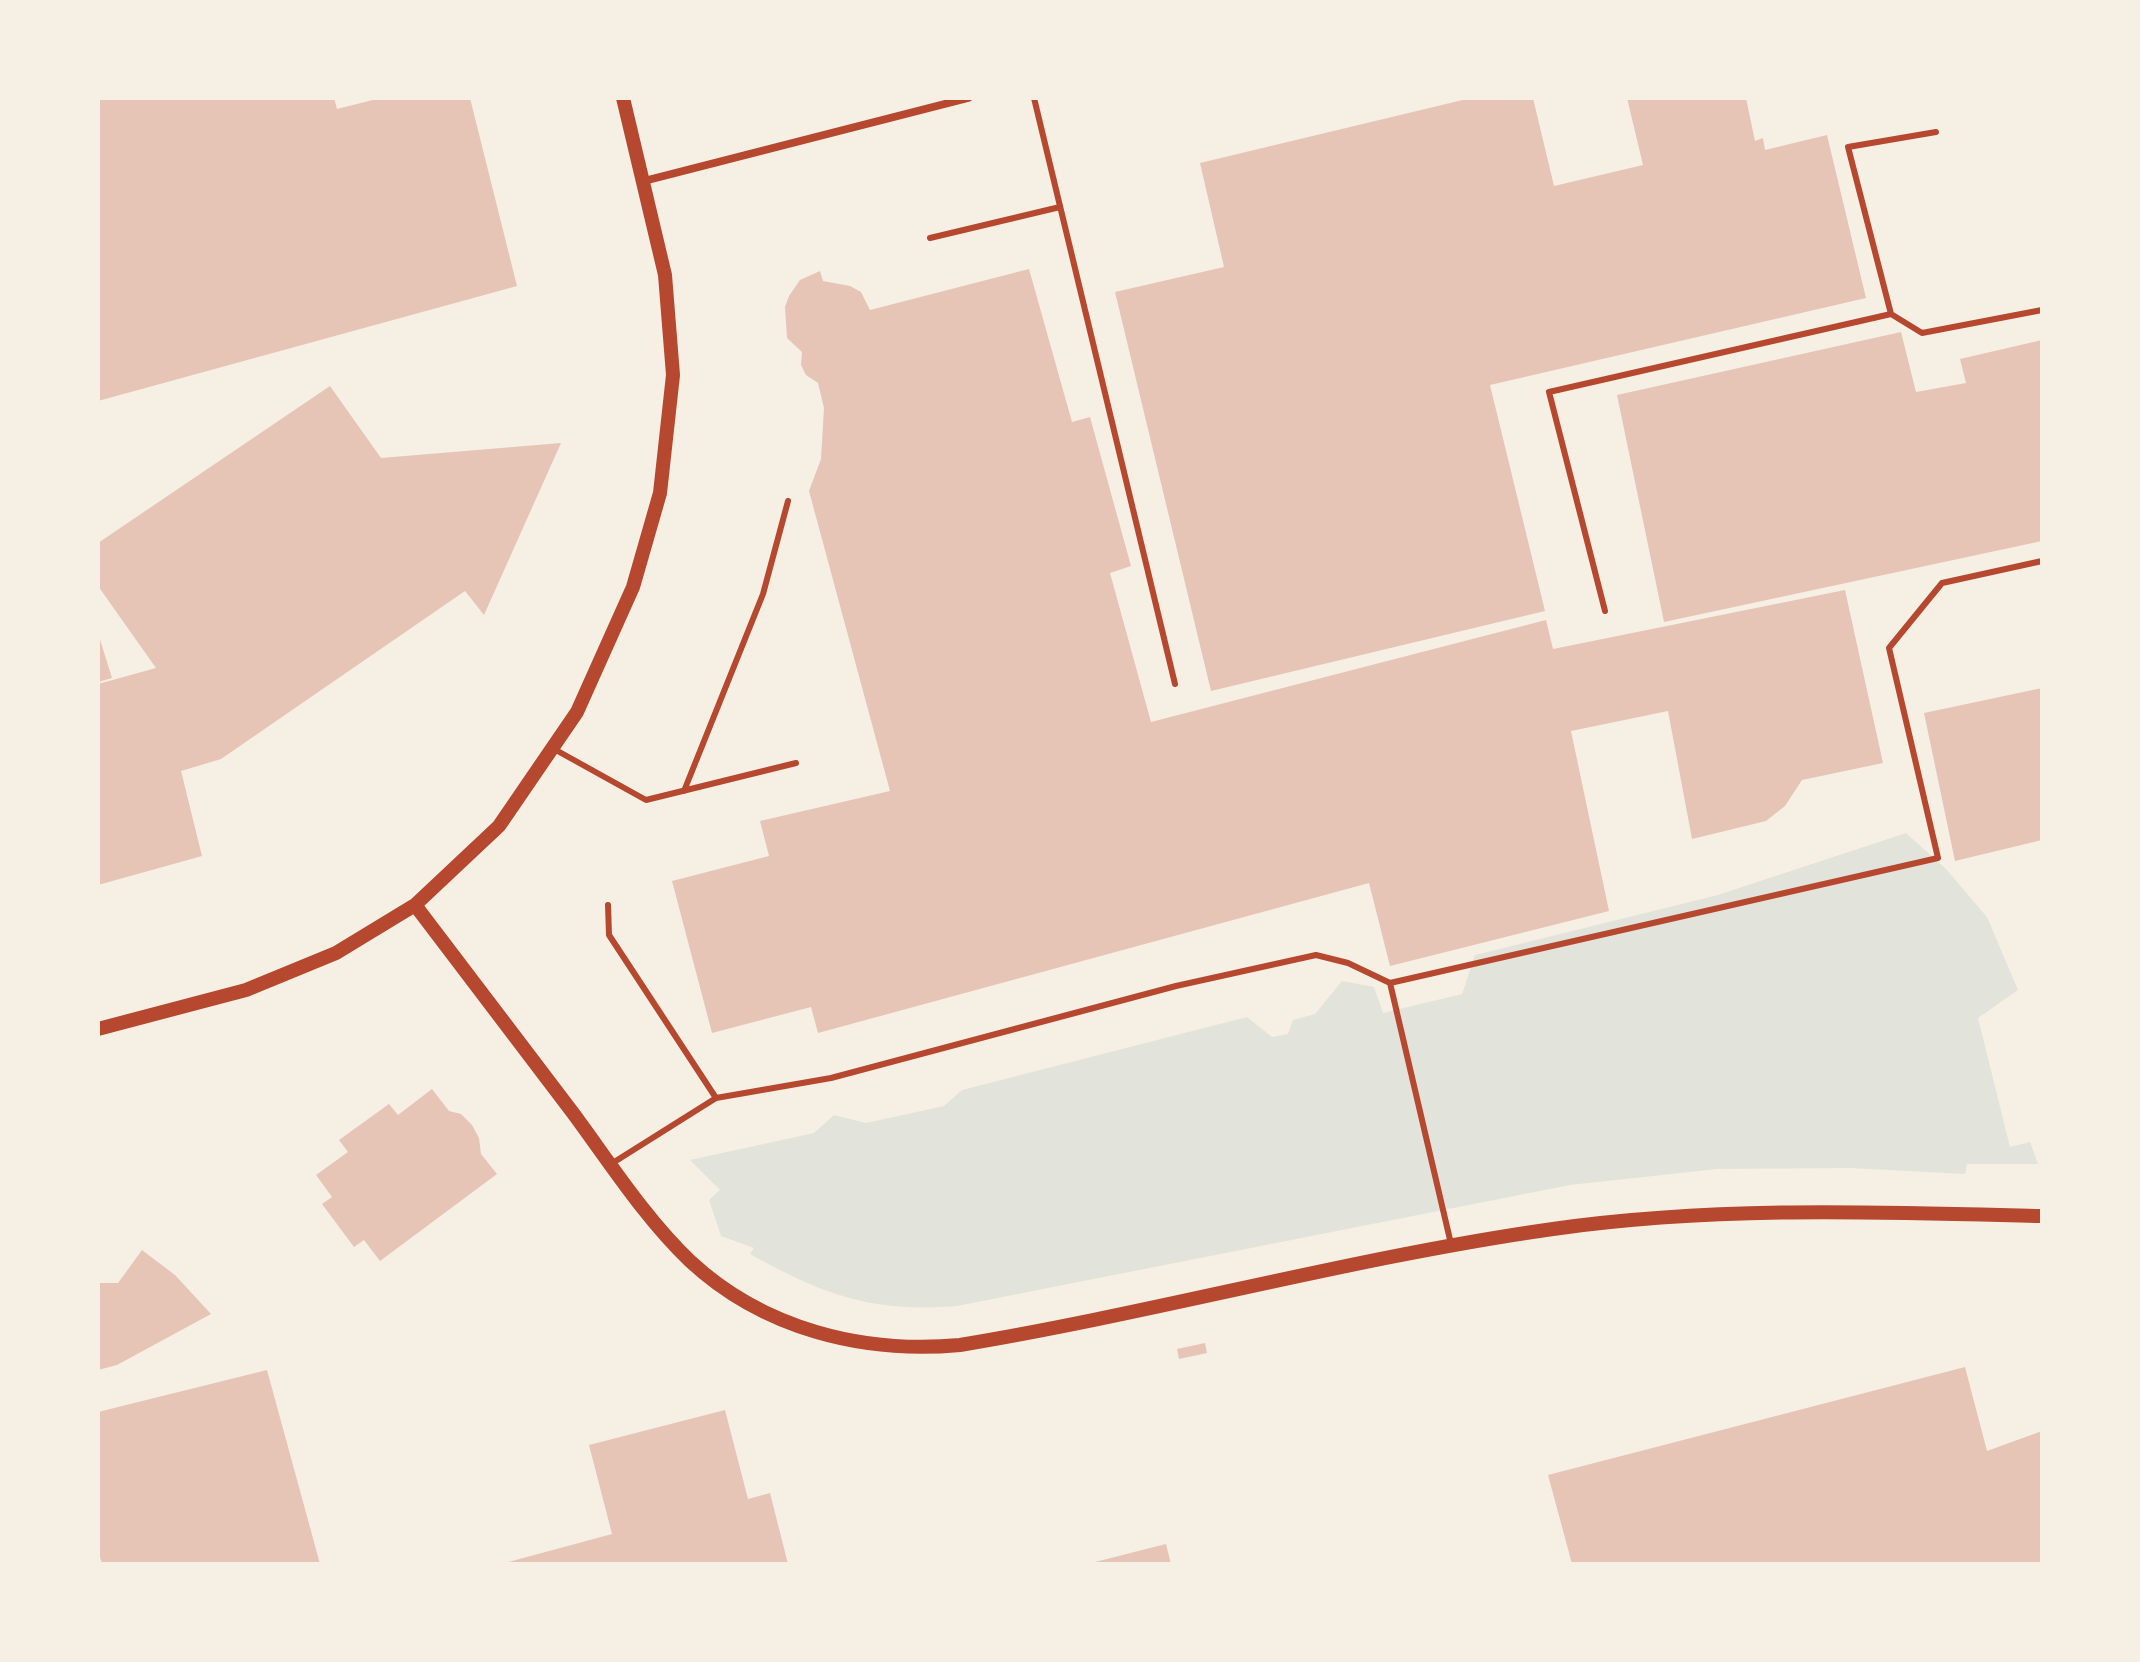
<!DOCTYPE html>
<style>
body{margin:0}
#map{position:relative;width:2140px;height:1662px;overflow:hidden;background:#f6efe4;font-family:Jost,sans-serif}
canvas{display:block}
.frame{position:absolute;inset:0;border:100px solid #f6efe4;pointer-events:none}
</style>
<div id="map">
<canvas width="2140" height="1662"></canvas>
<div class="frame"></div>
</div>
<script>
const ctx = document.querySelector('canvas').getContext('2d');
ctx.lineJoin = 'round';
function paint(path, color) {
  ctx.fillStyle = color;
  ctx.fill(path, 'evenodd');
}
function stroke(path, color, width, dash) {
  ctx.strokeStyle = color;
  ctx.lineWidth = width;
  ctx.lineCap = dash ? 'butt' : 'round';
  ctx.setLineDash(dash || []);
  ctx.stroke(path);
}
paint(new Path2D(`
 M1906 833 1946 869 1987 917 2018 990 1978 1018 2010 1147 2030 1142 2038 1164H1967L1965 1174 1850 1168 1717 1169 1570 1185 957 1306C872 1313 824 1295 750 1254L754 1248 721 1236 709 1200 720 1190 690 1160 814 1133 834 1115 866 1123 944 1106 962 1090 1247 1017 1272 1037 1288 1034 1293 1020 1315 1014 1342 981 1374 987 1383 1013 1462 994 1475 955 1718 895Z`), '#e2e4dc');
paint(new Path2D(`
 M98 98H334L337 109 381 98H470L517 286 98 401Z
 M1471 98H1533L1554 186 1643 165 1627 98H1746L1755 141 1763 138 1765 150 1827 135 1866 298 1490 385 1545 611 1211 691 1115 292 1224 267 1200 163Z
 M1029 269 1072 422 1090 417 1131 566 1110 573 1151 722 1546 620 1553 649 1845 590 1883 763 1802 780 1785 806 1766 821 1692 839 1668 711 1571 731 1609 911 1390 966 1369 883 818 1033 811 1007 712 1033 672 881 769 856 760 821 890 791 809 491 821 459 824 408 818 383 806 375 801 365 802 352 787 338 785 307 789 296 800 280 820 271 823 281 850 286 861 292 870 310Z
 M1901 332 1916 392 1966 383 1960 359 2042 340V541L1664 622 1617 395Z
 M330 386 381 458 561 443 484 615 465 591 221 759 181 771 202 856 98 885V684L156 668 98 586V543Z
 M98 633 112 678 98 682Z
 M2042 688V840L1955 861 1924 713Z
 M432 1089 449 1111 461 1114 472 1125 479 1138 481 1154 497 1174 380 1261 364 1240 354 1247 322 1204 332 1197 316 1175 348 1152 339 1140 389 1104 398 1115Z
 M142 1250 175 1275 211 1314 117 1365 98 1370V1283H118Z
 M1205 1343 1207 1353 1179 1359 1177 1349Z
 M1965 1367 1987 1451 2042 1431V1564H1572L1548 1475Z
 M267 1370 320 1564H102L98 1550V1412Z
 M725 1410 748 1499 770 1493 788 1564H501L612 1534 589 1445Z
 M1166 1544 1171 1564H1091V1563Z`), '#e6c5b7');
stroke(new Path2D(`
 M1034 98 1175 684
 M1936 132 1848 147 1891 314 1922 333 2042 310
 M930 238 1060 207
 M1605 611 1549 392 1891 314
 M554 749 646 800 796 763
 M684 791 763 594 788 501
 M608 905 609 935 716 1098
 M1390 983 1451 1244
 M611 1164 716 1098 831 1078 1176 986 1316 955 1348 963 1390 983 1938 858 1889 648 1942 583 2042 561`), '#b5482f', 6);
stroke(new Path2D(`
 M644 181 968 98`), '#b5482f', 8);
stroke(new Path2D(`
 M415 905C468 974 520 1044 573 1113 610 1163 645 1218 690 1261 763 1329 863 1354 960 1345 1159 1312 1354 1257 1553 1229 1716 1206 1878 1212 2042 1216
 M98 1029 246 990 336 953 415 905 499 826 577 712 633 587 660 493 673 375 665 275 623 98`), '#b5482f', 14);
</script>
